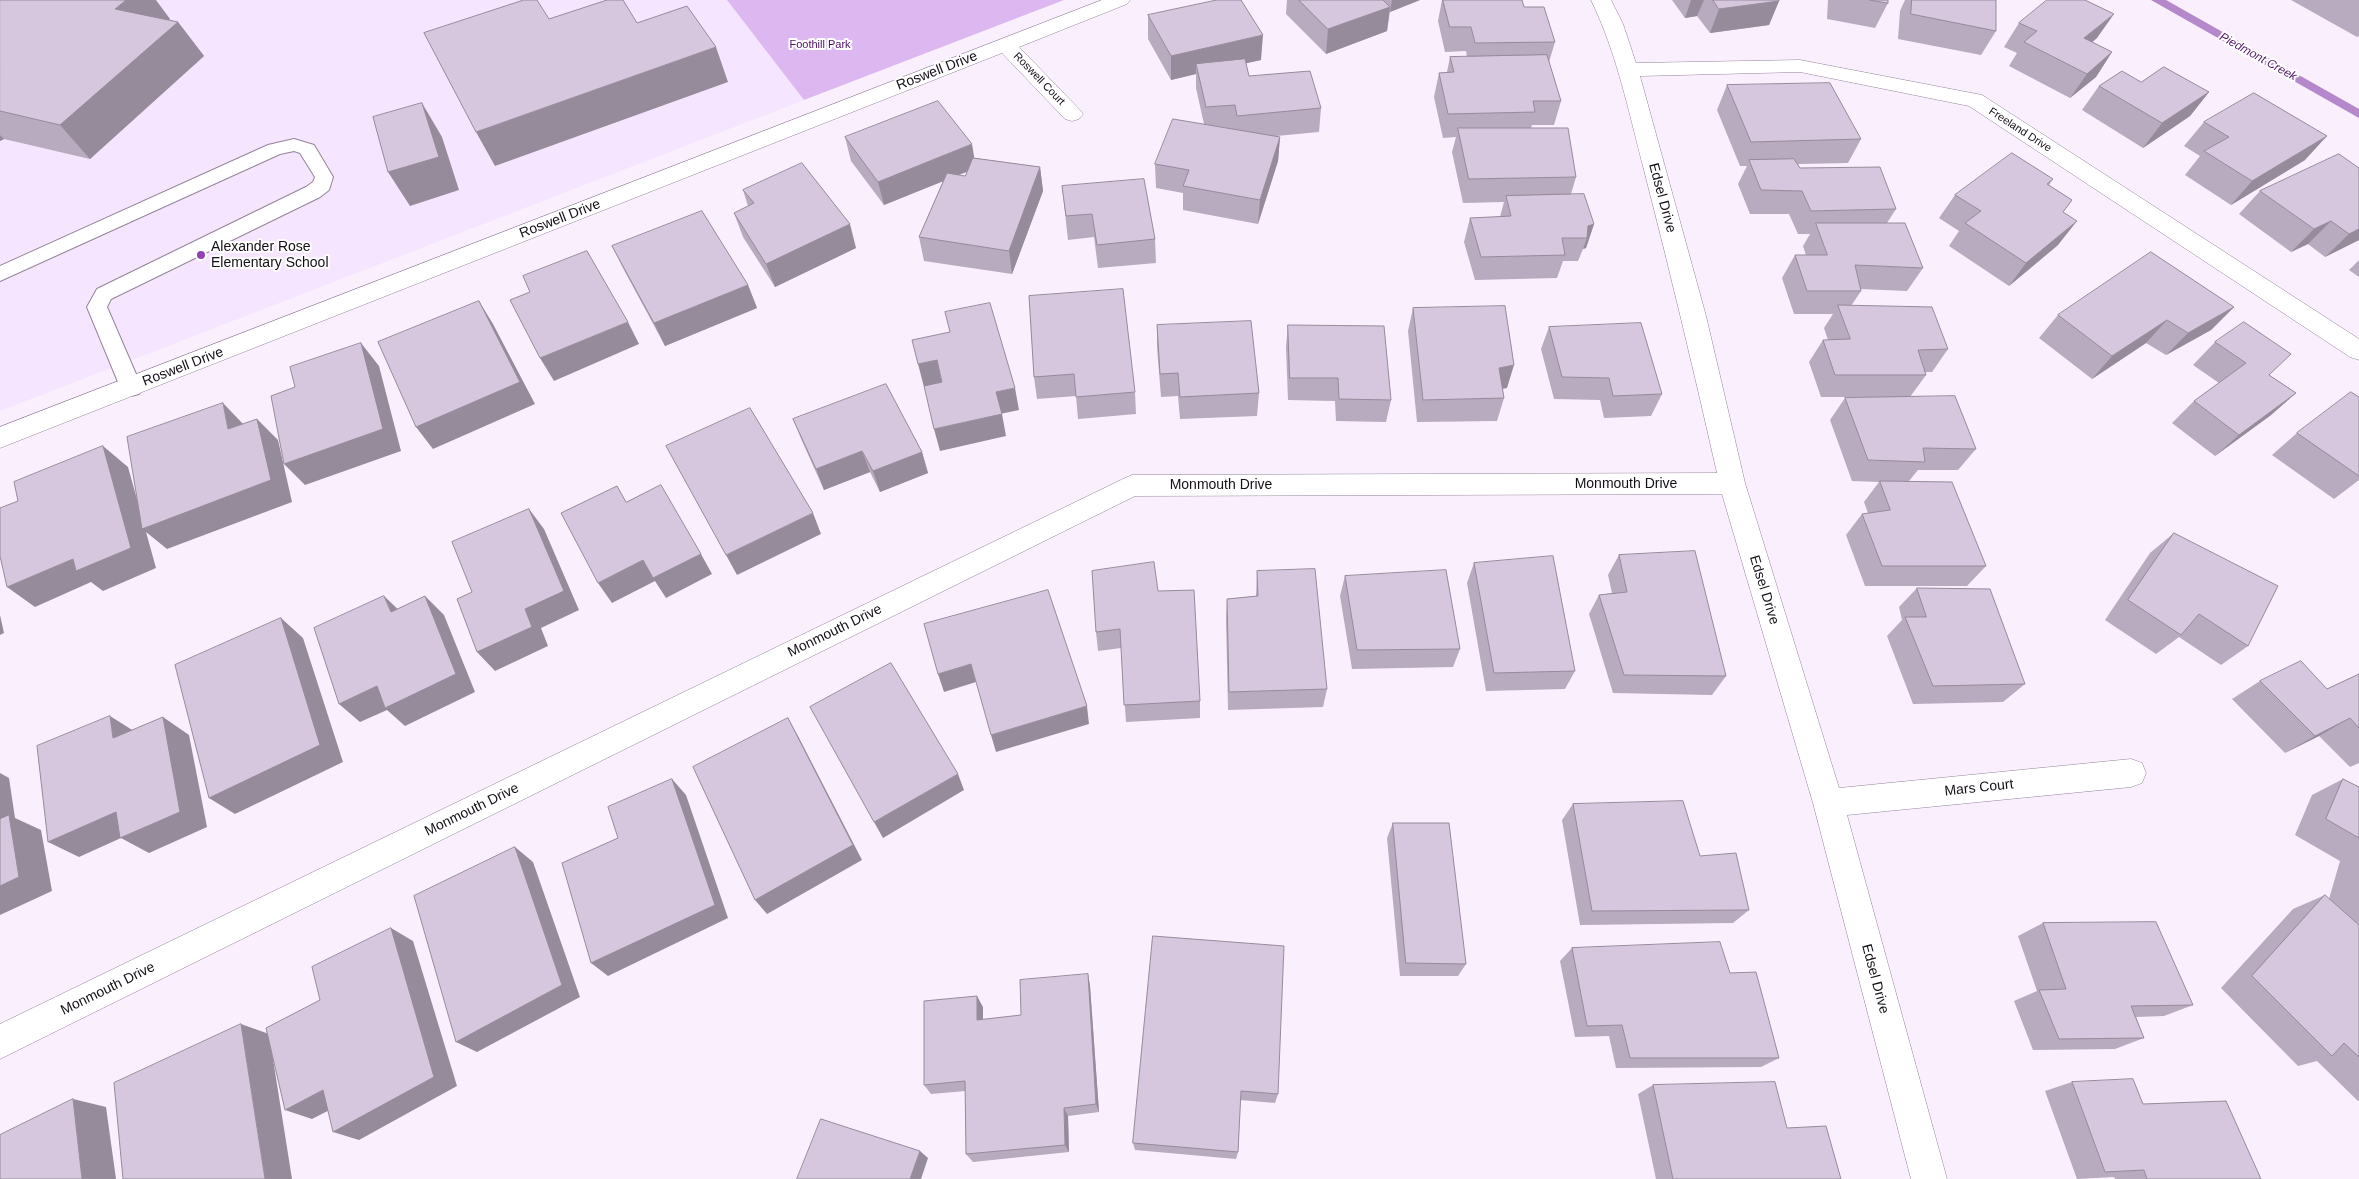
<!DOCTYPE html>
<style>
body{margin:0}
canvas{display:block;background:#f9effd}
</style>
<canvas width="2359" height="1179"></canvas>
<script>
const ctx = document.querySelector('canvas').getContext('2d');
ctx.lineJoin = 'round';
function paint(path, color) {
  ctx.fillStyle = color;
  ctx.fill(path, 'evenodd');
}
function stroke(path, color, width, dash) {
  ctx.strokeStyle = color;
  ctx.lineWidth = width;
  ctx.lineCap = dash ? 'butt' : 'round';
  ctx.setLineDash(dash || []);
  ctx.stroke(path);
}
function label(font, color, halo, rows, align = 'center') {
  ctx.font = font + ' Helvetica,sans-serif';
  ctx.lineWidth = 4;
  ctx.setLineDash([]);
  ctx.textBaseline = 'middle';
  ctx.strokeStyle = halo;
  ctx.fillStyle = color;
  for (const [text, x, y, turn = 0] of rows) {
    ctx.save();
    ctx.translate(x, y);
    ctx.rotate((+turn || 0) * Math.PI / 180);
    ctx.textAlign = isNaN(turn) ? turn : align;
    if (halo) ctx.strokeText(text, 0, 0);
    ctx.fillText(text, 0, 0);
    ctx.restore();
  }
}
paint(new Path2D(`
 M0 0H727L804 100 0 411Z`), '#f6e5fe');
paint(new Path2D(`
 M727 0H1064L804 100Z`), '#ddb7f0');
paint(new Path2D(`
 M2151 0H2166L2359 109V118Z`), '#b587cb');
const lane = new Path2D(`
 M294 139 314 145 333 177 329 190 320 197 111 299 107 307 142 388 139 394 131 396 123 394 87 307 97 289 306 187 313 182 315 177 300 153 294 151 280 154 0 281V266L268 145Z`);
const street = new Path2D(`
 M1102 0H1130L1127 4 1019 47 1079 109 1083 114 1079 119 1072 121 1065 119 1002 53 0 448V427Z
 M1591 0H1611L1623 24 1636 63 1800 60 1982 95 2359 339V360L2350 357 1969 106 1800 72 1640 76 1706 316 1745 483 1839 788 2131 759 2142 763 2146 773 2142 783 2131 787 1847 815 1947 1179H1911L1813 803 1722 494 1135 496 0 1059V1024L1123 479 1132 475 1717 473C1694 371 1670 271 1644 170 1629 113 1617 53 1591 0Z`);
stroke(lane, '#93849a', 2);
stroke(street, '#93849a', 1);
paint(lane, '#fff');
paint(street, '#fff');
paint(new Path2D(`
 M0 0 170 19 169 20 178 22 204 56 90 159 4 139 0 141Z
 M1287 0H1420L1390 12V11L1387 31 1326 54 1286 14Z
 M1442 0H1522L1524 7 1555 42 1549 62 1561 101 1554 125H1532L1531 128 1576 177 1571 194 1594 224 1586 248 1583 249 1578 261H1563L1557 278 1475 280 1464 242 1470 218 1500 217 1504 202 1463 203 1452 152 1456 137 1443 138 1434 97 1439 73 1447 72 1450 57H1467L1466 51 1445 52 1438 21Z
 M1672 0H1779V1L1769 25 1710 33 1697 16 1685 18Z
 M1828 0H1888V3L1875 28 1827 19Z
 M1905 0H1996V31L1981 55 1898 39 1900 11Z
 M2291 0H2359V36L2357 37Z
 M1148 15 1261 60 1246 63 1249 76 1321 108 1319 132 1276 136 1280 137 1278 161 1258 224 1183 210V193L1156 188 1155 164 1204 124 1196 88V74L1171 80 1148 39Z
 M2019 23 2097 38 2092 42 2112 52 2096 77 2070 98 2009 66 2017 53 2004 47Z
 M1727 85 1861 139 1848 163 1798 164 1800 168 1896 209 1887 223 1923 268 1907 291 1860 289 1861 291 1851 306 1948 349 1932 372H1925L1926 375 1910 397 1976 449 1958 470H1918L1909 481 1986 566 1967 586H1865L1846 535 1862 514 1868 513 1864 502 1879 482 1852 481 1830 420 1845 398 1899 397H1821L1809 362 1823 340H1828L1824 328 1833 314H1794L1782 278 1795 255H1806L1803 246 1810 234H1798L1789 214H1750L1738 184 1747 166H1740L1717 110Z
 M2099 86 2209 92 2190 116 2143 148 2082 110Z
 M2204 122 2305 160 2231 205 2185 175 2200 156 2184 146Z
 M845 137 975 158 1040 167 1043 191 1012 274 924 261 919 237 943 181 884 205 851 161ZM967 172 965 176 958 175Z
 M2359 168V240L2325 257 2308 244 2291 252 2239 214 2260 191Z
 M2053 179 2049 185 2072 200 2063 212 2058 245 2009 286 1949 246 1959 231 1939 218 1955 195Z
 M1062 186 1155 239 1156 263 1098 268 1094 237 1068 240Z
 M743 190 856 248 775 287 743 237 734 213 748 206Z
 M612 246 748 285 757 308 665 346 624 270Z
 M2359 260V277L2349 270Z
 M1029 296 1135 392 1136 414 1078 419 1076 396 1037 399 1034 377Z
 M2234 307 2211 330 2166 355 2146 343 2092 379 2039 338 2058 315Z
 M1413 308 1507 388 1502 389 1504 398 1497 421 1417 422 1408 331Z
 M1157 325 1259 393 1257 416 1180 419 1178 396 1161 397 1157 347Z
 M1288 325 1391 400 1386 422 1336 421 1335 401 1288 400 1286 347Z
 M1549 327 1662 394 1651 416 1604 418 1600 400 1554 399 1541 349Z
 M2215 342 2269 375 2296 393 2271 415 2215 456 2172 423 2194 401 2219 383 2193 365Z
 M2359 397V480L2334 499 2272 455 2297 433Z
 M793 419 922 452 928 473 880 492 870 472 824 490 802 441Z
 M2174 533 2248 646 2221 665 2179 637 2156 654 2105 620 2150 553Z
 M1619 555 1726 676 1712 695 1613 693 1589 614 1599 595 1612 593 1608 575Z
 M1474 563 1575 671 1565 689 1486 691 1467 583Z
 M1257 571 1327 689 1323 707 1228 710 1226 618 1227 599 1256 596Z
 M1345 576 1460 649 1453 667 1352 669 1340 596Z
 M1917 588 2025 684 2003 702 1913 704 1887 636 1902 620 1899 607Z
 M1158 591 1200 701V718L1126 722 1121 648 1098 651 1096 632Z
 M2359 674V763L2350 767 2319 736 2285 753 2232 699 2260 681 2327 689Z
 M2343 779 2359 787V924L2356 922 2359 925V1100L2358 1101 2317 1061 2298 1066 2221 988 2293 909 2325 895 2329 899 2340 861 2295 835 2312 795Z
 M1573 804 1700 856 1749 910 1733 923 1580 925 1562 820Z
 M1393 823 1466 964 1458 976H1400L1387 838Z
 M2043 923 2193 1005 2164 1016 2136 1017 2144 1038 2115 1049 2033 1050 2014 1001 2037 991 2018 936Z
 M1153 936 1278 1094 1275 1103 1240 1100 1238 1152 1236 1159 1135 1150 1133 1143Z
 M1572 948 1730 973 1779 1058 1761 1067 1616 1068 1609 1036 1575 1037 1560 961Z
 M1088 974 1090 986 1099 1112 1068 1116 1069 1152 973 1162 966 1154 965 1091 931 1094 924 1085 983 1007V1020L1021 1015Z
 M2072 1082 2143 1104 2261 1179H2115L2114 1177 2077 1179 2045 1091Z
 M1653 1085 1841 1179H1656L1638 1094Z`), '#b8aabf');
paint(new Path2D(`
 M126 0H156L170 19 142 44 115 9Z
 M1392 0H1420L1390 12Z
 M1691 0H1704L1697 16 1685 18Z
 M1779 1 1769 25 1710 33 1719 9Z
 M1390 7 1387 31 1326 54 1328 29Z
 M2114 14 2097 38 2068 63 2084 38Z
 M178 22 204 56 90 159 60 125Z
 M1263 35 1261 60 1198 74 1196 64V74L1171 80V56Z
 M716 47 728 82 495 166 476 132Z
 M2112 52 2096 77 2070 98 2087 74Z
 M2209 92 2190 116 2143 148 2162 123Z
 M422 103 442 137 459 190 410 206 388 172Z
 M0 135 4 139 0 141Z
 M2327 136 2305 160 2231 205 2252 181Z
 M1280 137 1278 161 1258 224 1260 200Z
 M972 144 976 168 884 205 878 182Z
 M1040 167 1043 191 1012 274 1009 251Z
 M2077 221 2058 245 2009 286 2026 263Z
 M2331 221 2308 244 2291 252 2314 229Z
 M850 224 856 248 775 287 766 264Z
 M1594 224 1586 248 1583 249 1587 238 1588 226Z
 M2359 229V240L2325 257 2349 234Z
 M748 285 757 308 665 346 654 323Z
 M479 301 493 324 535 404 433 449 416 427Z
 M2234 307 2211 330 2166 355 2188 333Z
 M2167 320 2146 343 2092 379 2112 356Z
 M628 322 639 344 554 381 540 358Z
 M361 343 379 366 401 451 305 485 284 464Z
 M937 360 942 383 924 387 918 364Z
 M1514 365 1507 388 1492 390 1499 368Z
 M1015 388 1019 410 1000 414 996 392Z
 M2296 393 2271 415 2215 456 2239 435Z
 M223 403 244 425 228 429Z
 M1002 414 1006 436 940 451 934 429Z
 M257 419 278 440 292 502 167 549 146 532 156 568 103 591 91 582 35 607 7 587 73 559 103 446 128 467 145 528Z
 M862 451 870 472 824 490 816 469Z
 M922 452 928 473 880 492 873 471Z
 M529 509 544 529 579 610 541 628 548 646 495 671 477 652 525 609Z
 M813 513 821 534 737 575 726 555Z
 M701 554 712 574 666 598 655 581 612 603 598 583 643 560Z
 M384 596 404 615 391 612Z
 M425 596 444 615 475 692 405 726 387 710 360 722 339 704Z
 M0 615 4 633 0 635Z
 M281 618 303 638 343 762 235 814 209 798Z
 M971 664 976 682 944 692 938 674Z
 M1087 706 1089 724 996 752 991 735Z
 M110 716 137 733 113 738Z
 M163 717 189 735 207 827 149 853 121 838 79 857 48 842Z
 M788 718 798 736 862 860 767 914 755 900Z
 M2350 718 2319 736 2285 753 2315 736Z
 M0 773 9 778 15 818 41 830 52 891 0 915Z
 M958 774 964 790 883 838 874 822Z
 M672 779 686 795 728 918 608 976 591 963Z
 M515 847 533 862 580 997 477 1052 456 1042Z
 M391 928 413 941 457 1086 359 1140 333 1132Z
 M1088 974 1090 986 1099 1112 1096 1104Z
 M977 996 983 1007V1031L977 1020Z
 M241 1024 269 1034 292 1179H265Z
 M323 1090 349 1100 312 1119 285 1110Z
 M73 1099 106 1107 116 1179H82Z
 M1064 1108 1068 1116 1069 1152 1065 1145Z
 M920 1151 928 1158 921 1179H910Z`), '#968b9b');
const building = new Path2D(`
 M0 0H126L115 9 178 22 60 125 0 111Z
 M524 0H537L549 19 607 0H623L637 23 687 6 716 47 476 132 424 33Z
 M1217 0H1241L1263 35 1171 56 1148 15Z
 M1299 0H1383L1390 7 1328 29Z
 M1443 0H1522L1524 7H1544L1555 42 1475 43 1471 27H1450Z
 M1713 0H1779V1L1719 9Z
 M1870 0H1888V3Z
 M1912 0H1996V31L1911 14Z
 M2047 0H2085L2114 14 2084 38 2112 52 2087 74 2024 42 2037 31 2019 23Z
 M1547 55 1561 101H1533L1535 112 1448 114 1439 73 1454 72 1450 57Z
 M1245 59 1249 76 1310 71 1321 108 1237 116 1235 105 1206 107 1196 64Z
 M2164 67 2209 92 2162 123 2099 86 2122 71 2141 82Z
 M1830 83 1861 139 1751 142 1727 85Z
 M2254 93 2327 136 2252 181 2204 151 2229 137 2204 122Z
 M938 101 972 144 878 182 845 137Z
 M422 103 439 157 388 172 373 117Z
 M1173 119 1280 137 1260 200 1183 186 1189 170 1155 164Z
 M1458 128H1568L1576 177 1469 179Z
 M2012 153 2053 179 2047 184 2072 200 2063 212 2077 221 2026 263 1965 223 1981 211 1955 195Z
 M2339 154 2359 168V229L2349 234 2331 221 2314 229 2260 191Z
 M973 158 1040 167 1009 251 919 237 947 173 965 176Z
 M1794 159 1800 168 1880 167 1896 209 1811 211 1802 191 1761 190 1749 160Z
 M802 163 850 224 766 264 734 213 754 203 743 190Z
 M1144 179 1155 239 1097 245 1092 214 1066 216 1062 186Z
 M1584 194 1594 224 1588 226 1587 238H1562L1565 255 1481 257 1470 218 1511 216 1506 196Z
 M702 211 748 285 654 323 612 246Z
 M1816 223H1905L1923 268 1855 265 1861 291H1807L1795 255H1827Z
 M587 251 628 322 540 358 510 300 530 292 523 276Z
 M2151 252 2234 307 2188 333 2167 320 2112 356 2058 315Z
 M1123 289 1135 392 1076 397 1074 374 1034 377 1029 296Z
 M479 301 520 382 416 427 378 342Z
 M990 303 1015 388 996 392 1002 414 934 429 924 386 942 382 937 360 918 364 912 340 950 332 945 312Z
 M1838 305 1932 307 1948 349 1918 350 1926 375H1835L1823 340 1850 339Z
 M1505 306 1514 365 1499 368 1504 398 1423 400 1413 308Z
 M1251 321 1259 393 1180 397 1178 373 1160 374 1157 325Z
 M2244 322 2291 354 2269 375 2296 393 2239 435 2194 401 2246 363 2215 342Z
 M1641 323 1662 394 1613 396 1609 378 1562 377 1549 327Z
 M1288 325 1384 326 1391 400 1339 399 1338 378H1290Z
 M361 343 383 429 284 464 271 396 295 387 290 367Z
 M886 384 922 452 873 471 862 451 816 469 793 419Z
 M2351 392 2359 397V476L2297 433Z
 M1955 396 1976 449 1923 448 1925 462 1868 460 1845 398Z
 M223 403 228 429 257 419 271 480 142 529 127 437Z
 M750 408 813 513 726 555 666 446Z
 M103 446 131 548 76 571 73 559 7 587 0 556V508L18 501 14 482Z
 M1880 481 1952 482 1986 566H1882L1862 514 1890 510Z
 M661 485 701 554 653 578 643 560 598 583 561 513 617 486 626 502Z
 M529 509 564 591 525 609 532 627 477 652 457 599 472 592 452 542Z
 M2174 533 2278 586 2248 646 2199 614 2181 635 2128 600Z
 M1695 551 1726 676 1624 675 1599 595 1627 592 1619 555Z
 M1553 556 1575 671 1494 673 1474 563Z
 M1154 562 1158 591 1194 590 1200 701 1124 705 1120 629 1096 632 1092 571Z
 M1315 569 1327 689 1229 692 1227 599 1258 596 1257 571Z
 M1446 570 1460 649 1357 650 1345 576Z
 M1917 588 1990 589 2025 684 1933 686 1905 617H1926Z
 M1048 590 1087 706 991 735 971 664 938 674 924 624Z
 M384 596 391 612 425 596 456 674 385 708 377 686 339 704 314 628Z
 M281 618 320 745 209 798 175 665Z
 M2301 661 2327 689 2359 674V728L2350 718 2315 736 2260 681Z
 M891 663 958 774 874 822 810 707Z
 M110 716 113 738 163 717 180 812 120 838 116 812 48 842 37 746Z
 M788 718 853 845 755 900 693 767Z
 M672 779 715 905 591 963 562 863 618 838 608 807Z
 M2343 779 2359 787V838L2326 819Z
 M1683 801 1700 856 1736 853 1749 910 1592 911 1573 804Z
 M9 815 19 877 0 886V819Z
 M1393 823H1449L1466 964 1406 963Z
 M515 847 562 985 456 1042 414 896Z
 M2325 895 2359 925V1057L2344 1043 2332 1056 2252 976Z
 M2156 922 2193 1005 2131 1006 2144 1038 2059 1039 2039 990 2066 989 2043 923Z
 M391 928 434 1077 333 1132 323 1090 285 1110 266 1028 320 1000 312 967Z
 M1153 936 1284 946 1278 1094 1241 1091 1238 1152 1133 1143Z
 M1720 942 1730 973 1756 972 1779 1058H1630L1622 1025 1587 1026 1572 948Z
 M1088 974 1096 1104 1064 1108 1065 1145 966 1154 965 1081 924 1085V1001L977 996V1020L1021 1015 1020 980Z
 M241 1024 265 1179H123L114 1083Z
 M2133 1079 2143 1104 2226 1101 2261 1179H2147L2144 1170 2105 1172 2072 1082Z
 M1775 1082 1787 1128 1826 1126 1841 1179H1673L1653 1085Z
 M73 1099 82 1179H0V1135Z
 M821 1119 920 1151 910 1179H797Z`);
paint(building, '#d6c6de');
stroke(building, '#968b9b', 1);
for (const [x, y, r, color] of [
 [201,255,5,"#9142b2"]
]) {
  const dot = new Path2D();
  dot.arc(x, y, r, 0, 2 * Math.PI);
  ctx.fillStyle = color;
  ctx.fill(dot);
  stroke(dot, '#fff', 2);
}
label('11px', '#4d1164', '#fff', [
 ["Foothill Park",820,45]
]);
label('11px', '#140f17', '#fff', [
 ["Roswell Court",1039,79,46],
 ["Freeland Drive",2020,130,33]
]);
label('italic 12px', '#521769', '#fff', [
 ["Piedmont Creek",2258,57,29]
]);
label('14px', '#140f17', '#fff', [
 ["Roswell Drive",937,71,-21],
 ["Edsel Drive",1662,198,75],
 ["Roswell Drive",560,219,-21],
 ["Roswell Drive",183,367,-21],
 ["Monmouth Drive",1626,484],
 ["Monmouth Drive",1221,485],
 ["Edsel Drive",1764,590,73],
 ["Monmouth Drive",835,631,-26],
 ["Mars Court",1979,788,-6],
 ["Monmouth Drive",472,810,-26],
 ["Edsel Drive",1875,979,75],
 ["Monmouth Drive",108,989,-26]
]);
label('14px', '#140f17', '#fff', [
 ["Alexander Rose",211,247],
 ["Elementary School",211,263]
], 'left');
</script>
